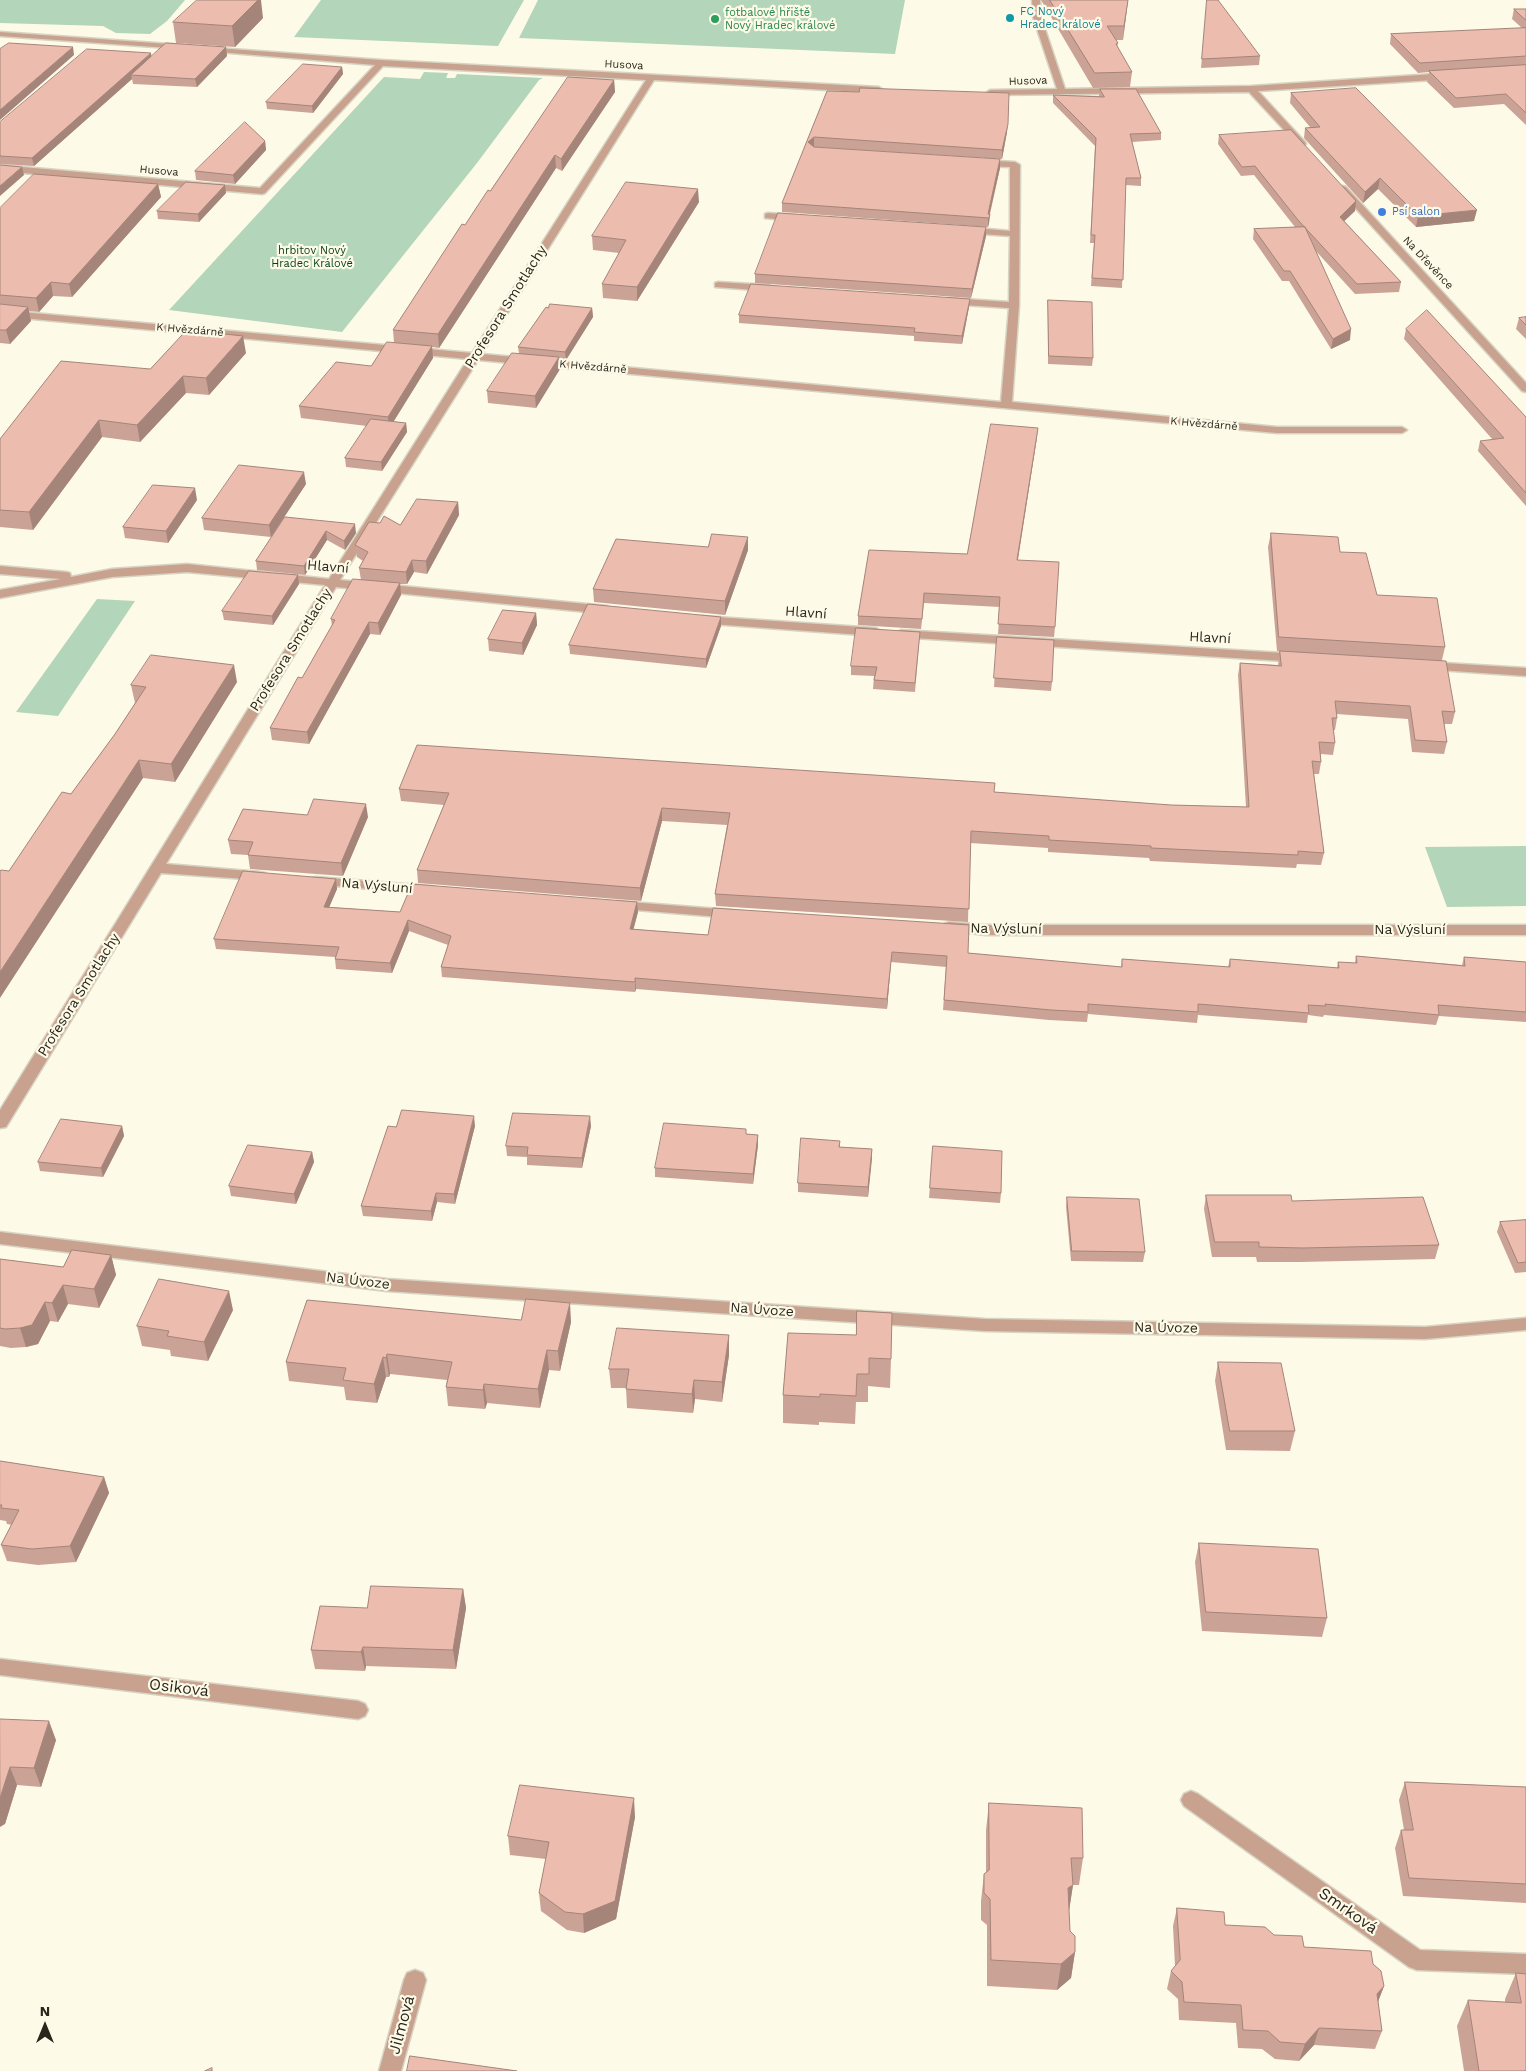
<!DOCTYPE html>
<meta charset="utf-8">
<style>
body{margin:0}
#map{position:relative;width:1526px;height:2071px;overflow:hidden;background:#fefae8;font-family:"Work Sans",sans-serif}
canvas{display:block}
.north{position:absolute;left:20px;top:2001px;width:50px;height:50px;-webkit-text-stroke:4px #fefae8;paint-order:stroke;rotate:0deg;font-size:14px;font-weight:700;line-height:20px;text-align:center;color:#29271b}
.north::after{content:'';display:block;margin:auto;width:18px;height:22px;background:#29271b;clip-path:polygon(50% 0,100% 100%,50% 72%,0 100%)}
</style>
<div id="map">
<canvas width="1526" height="2071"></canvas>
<div class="north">N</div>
</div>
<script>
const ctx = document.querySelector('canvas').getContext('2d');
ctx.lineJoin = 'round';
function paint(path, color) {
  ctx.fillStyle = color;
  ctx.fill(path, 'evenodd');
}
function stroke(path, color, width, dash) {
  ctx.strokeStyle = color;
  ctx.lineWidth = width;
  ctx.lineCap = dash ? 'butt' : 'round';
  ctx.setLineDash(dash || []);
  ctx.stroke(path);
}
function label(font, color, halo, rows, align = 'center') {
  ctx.font = font + ' "Work Sans",sans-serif';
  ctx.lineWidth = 4.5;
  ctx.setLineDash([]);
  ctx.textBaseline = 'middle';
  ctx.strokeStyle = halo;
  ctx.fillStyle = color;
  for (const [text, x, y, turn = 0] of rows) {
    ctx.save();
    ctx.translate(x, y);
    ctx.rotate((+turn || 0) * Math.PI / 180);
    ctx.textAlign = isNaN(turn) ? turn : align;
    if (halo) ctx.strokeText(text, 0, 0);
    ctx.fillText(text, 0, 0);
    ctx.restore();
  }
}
paint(new Path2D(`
 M0 0H185L167 21 150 34 116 33 103 26 0 23Z
 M321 0H524L498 46 294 37Z
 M538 0H905L895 54 519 38Z
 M424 72 448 73 446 78H455L457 74 543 78 539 80 477 163 342 332 169 310 384 77 420 79Z
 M97 599 135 601 58 716 16 712Z
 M1526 846V906L1447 907 1425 847Z`), '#b3d5b9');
const minor = new Path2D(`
 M1032 0H1040L1041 17 1065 89 1251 86 1449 73 1453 76 1449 79 1258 91 1305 142 1306 144 1302 147 1299 146 1249 92 987 95 986 93 990 90 1057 89 1033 17Z
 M0 32 183 45 187 47 183 49 0 36Z
 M203 47 381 60 879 87 883 90 879 93 654 80 482 354 1001 402 1009 308 949 304 944 301 949 298 1009 302 1010 236 966 233 961 230 966 227 1010 231V167L981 166 976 163 981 160 1015 162 1020 165 1019 305 1012 402 1277 427H1402L1407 430 1402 433H1277L478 360 340 580 607 606 613 610 607 614 336 587 166 864 260 872 265 873 267 876 265 879 260 880 161 873 6 1127 0 1128V1110L325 585 187 572 112 577 0 598V590L61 579 0 574V566L66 572 70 573 71 577 112 569 187 564 329 579 468 359 0 316V310L472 353 646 80 383 66 265 193 262 194 0 171V165L260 188 375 65 206 51H203Z
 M1343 186 1346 187 1526 383V392L1522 391 1340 191V187Z
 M768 213 796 215 801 218 796 221 765 218V214Z
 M718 282 769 285 774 288 769 291 715 287V283Z
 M702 616 876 628 882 632 876 636 698 623 696 620Z
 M901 630 1300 654 1306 658 1300 662 897 637 895 634Z
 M1428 662 1526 668V676L1424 669 1422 666 1424 663Z
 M316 877 430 886 435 887 437 890 435 893 430 894 311 884 309 881 311 878Z
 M617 901 732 910 737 911 739 914 737 917 732 918 612 908 610 905 612 902Z
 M949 922 986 925H1526V935H986L944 930 942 927 944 924Z
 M0 1232 387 1279 985 1319 1425 1327 1526 1318V1330L1425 1339 985 1331 387 1291 0 1244Z
 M0 1659 358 1701 365 1704 368 1710 365 1716 358 1719 0 1675Z
 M1191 1791 1198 1794 1420 1950 1526 1954V1974L1417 1970 1409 1967 1184 1806 1181 1800 1184 1794Z
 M415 1970 423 1973 426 1980 401 2071H379L404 1980 407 1973Z`);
stroke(minor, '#d8d4c3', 3);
paint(minor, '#c8a28e');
paint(new Path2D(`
 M1041 0H1128L1123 40H1116L1118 43 1117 47 1132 72 1130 87 1093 88Z
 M1207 0 1260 56 1259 65 1201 68Z
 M1514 9H1526V125L1504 104 1454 108 1427 82 1429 72 1418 73 1390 44 1391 34 1522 28 1512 19Z
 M263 18 235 47 176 43 173 22Z
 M226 47 227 56 197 87 133 84 132 79 34 166 0 164V122L151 57Z
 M342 67 343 74 313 113 267 109 266 102Z
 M614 80 615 92 562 171 556 168 439 348 432 347 433 358 393 422 406 423 407 432 382 471 346 467 345 458 367 426 301 418 299 406 371 366 394 343 393 330 465 225 490 191Z
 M1100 89 1161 133V140L1132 142 1141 178V186L1125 185 1122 288 1091 286 1094 243H1090L1095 146 1053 103V95L1099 96Z
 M827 91 1007 132 1002 159 813 147 1000 168 990 214 989 223 988 227 782 212V203Z
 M1291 93 1474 221 1416 227 1378 189 1363 203 1304 138 1305 128 1310 127 1290 103Z
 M1219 135 1356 201 1355 211 1344 221 1401 282 1399 292 1355 294 1315 250 1350 340 1331 349 1289 281H1282L1253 239 1254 229 1295 227 1254 175 1241 176 1218 144Z
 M265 141 266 150 235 184 196 180 195 171Z
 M158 184 161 197 72 297 53 296 39 312 29 311 31 321 10 344 0 343V208Z
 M226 193 199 222 158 219 157 211Z
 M699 202 637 301 603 298 602 284 619 253 593 250 592 236Z
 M986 227V236L971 298 755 283V274Z
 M970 299 969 307 962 344 914 341V336L739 323V315Z
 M1048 300 1093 358 1092 366 1048 364Z
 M592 308 593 317 566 360 559 359 560 369 536 408 488 403 487 391 519 353 518 347Z
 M1526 317V339L1516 329 1519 318Z
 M1406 329 1526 417V506L1478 451 1480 441 1493 440 1404 339Z
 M246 353 209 395 186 393 140 442 102 437 33 530 0 527V439L150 369Z
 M1037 437 1018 560 1055 627 1054 637 998 634 1000 607 924 603 921 629 858 625V616L967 554Z
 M306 484 271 537 204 530 202 518Z
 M197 500 168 543 125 538 123 527Z
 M458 502 459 515 427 574 414 572 407 584H400L401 595 380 635 370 634 309 744 272 740 270 728 302 678 332 626 331 619 361 580 359 568 363 561 357 557 355 545 400 525Z
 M285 517 356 533 345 550 327 540 305 575 257 570 256 561Z
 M1271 533 1340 552 1377 595 1445 647 1442 660 1455 712 1452 724H1444L1447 742 1444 754 1412 752 1408 719 1336 714 1337 718 1335 730H1333L1335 743 1333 755 1321 754V762L1319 774H1314L1324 853 1321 865 1297 864 1296 868 1150 861 1149 858 1048 852V848L970 843 968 922 716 906 715 894 727 825 662 821 641 901 418 883 417 870 444 805 401 801 399 789 994 792 1171 805 1246 807 1238 675 1240 663 1278 665 1280 651H1277L1268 547Z
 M748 537V550L725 615 594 602 593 589 708 547Z
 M298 575 299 584 273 625 224 620 222 611Z
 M536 613 537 625 523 655 489 651 488 639Z
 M721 626 706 668 570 654 569 645Z
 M920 632 915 692 873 689 874 676 851 675V666Z
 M997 637 1052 682 1051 691 994 687Z
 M237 682 175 782 143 778 71 794 115 734 135 703 131 685Z
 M307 815 368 817 343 876 250 869 248 855 231 854 228 840Z
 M336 879 337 889 329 907 400 912H638L633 929 708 935 968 953 1121 967 1122 959 1228 967 1230 959 1337 968 1338 962 1355 963 1356 956 1462 965 1464 957 1526 962V1022L1439 1016 1436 1025 1324 1015 1323 1017 1308 1015 1307 1023 1198 1015 1197 1023 1088 1014 1087 1022 1049 1020 943 1010 946 967 891 962 887 1009 636 989 635 992 442 977 441 967 448 945 409 931 392 973 336 969 335 959V957L216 949 214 939Z
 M122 1126 124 1136 103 1177 40 1171 38 1162Z
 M475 1126 455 1204 437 1202 432 1221 363 1216 361 1206 396 1127Z
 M591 1126 582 1168 527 1165V1157L507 1156 506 1146Z
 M746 1134 758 1135V1145L753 1184 655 1177V1168Z
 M840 1141V1147L872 1149 868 1197 798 1192V1183Z
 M933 1146 1001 1193 1000 1203 929 1198Z
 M312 1152 314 1162 296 1204 231 1196 229 1186Z
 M1206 1195 1292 1201 1439 1245 1435 1259 1300 1262H1257L1256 1257H1212L1204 1209Z
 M1067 1197 1145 1252 1143 1262 1071 1261 1066 1207Z
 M1526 1220V1272L1515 1273 1497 1232 1500 1222Z
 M111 1255 116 1275 99 1308 68 1304 58 1322 50 1321 38 1344 26 1347 11 1348 0 1346V1259L63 1267Z
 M233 1310 208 1361 171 1356 170 1350 142 1346 137 1326Z
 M521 1320 571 1322 560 1371 549 1370 540 1408 487 1403 485 1409 448 1406 446 1387 447 1380 390 1374 389 1377H386L377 1403 346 1400 344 1387 289 1381 286 1362Z
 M788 1333 891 1359 890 1388 868 1386V1402H856L855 1424 819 1422V1425L783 1423V1395Z
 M729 1335V1355L722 1402 695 1399 693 1413 627 1408 626 1388H611L609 1369Z
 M1218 1362 1295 1431 1290 1451 1226 1450 1215 1381Z
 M0 1461 104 1477 109 1493 76 1562 38 1565 7 1561 1 1545 12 1525 7 1524 6 1521 0 1520Z
 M1199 1543 1327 1618 1322 1637 1202 1631 1195 1562Z
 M463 1589 466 1608 456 1669 366 1666 365 1671 315 1669 311 1650 367 1608Z
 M0 1719 56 1740 41 1787 17 1785 5 1824Z
 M1405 1782 1526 1787V1903L1403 1896 1395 1848 1401 1830H1404L1399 1800Z
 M989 1803 1083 1858 1079 1885H1073L1069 1910 1070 1931 1075 1952 1071 1978 1057 1990 987 1986V1925L981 1920V1901L984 1874 986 1873V1830Z
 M635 1817 616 1919 584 1933 567 1930 541 1911 539 1893 546 1859 510 1855 508 1836Z
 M1177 1908 1225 1925 1274 1935 1304 1947 1373 1964 1384 1986 1378 2002 1382 2031 1375 2049 1314 2045 1299 2061 1275 2059 1262 2049 1238 2048 1236 2023 1179 2020 1178 1999 1167 1989 1171 1971 1175 1966 1173 1926Z
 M1516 1973 1526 1974V2071H1464L1457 2026 1468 2000 1505 2002V1999Z`), '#cba396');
paint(new Path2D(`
 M258 0H261L263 18 235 47 232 26Z
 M1128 0 1123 40 1124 26Z
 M73 47 74 55 0 120V110Z
 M226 47 227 56 197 87 195 79Z
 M151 53 152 61 131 75 132 79 34 166 32 158Z
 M342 67 343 74 313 113 312 106Z
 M614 80 615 92 562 171 561 159Z
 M1008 124 1007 132 1002 159V150Z
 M814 137V146L808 151V142Z
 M265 141 266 150 235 184 233 175Z
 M555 155 556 168 439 348 438 334Z
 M1000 159V168L989 216 990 214 989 223 988 227V214Z
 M22 167 24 175 0 196V186Z
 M1380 178 1378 189 1363 203 1365 192Z
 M158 184 161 197 72 297 69 284Z
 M225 185 226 193 199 222 198 214Z
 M698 189 699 202 637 301V287Z
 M1356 201 1355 211 1338 227 1340 217Z
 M1477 210 1474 221 1416 227 1418 216Z
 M986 227V236L971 298 972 289Z
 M51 282 53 296 39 312 36 298Z
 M970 299 969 307 962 344V336Z
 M28 307 31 321 10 344 6 330Z
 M592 308 593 317 566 360 565 352Z
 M1351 329 1350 340 1331 349 1333 339Z
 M243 336 246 353 209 395 206 378Z
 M432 346 433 358 389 429 388 417Z
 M559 357 560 369 536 408 535 396Z
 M183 376 186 393 140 442 137 425Z
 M99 420 102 437 33 530 29 512Z
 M406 423 407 432 382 471 381 462Z
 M1038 428 1037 437 1016 570 1017 560Z
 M304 472 306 484 271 537 269 525Z
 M195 488 197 500 168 543 166 531Z
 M458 502 459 515 427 574 426 561Z
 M355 524 356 533 345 550 344 541Z
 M326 531 327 540 305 575 304 566Z
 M748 537V550L725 615V601Z
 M412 560 414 572 407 584 406 572Z
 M298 575 299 584 273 625 272 616Z
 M400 583 401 595 380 635 378 623Z
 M536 613 537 625 523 655 522 643Z
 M721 617V626L706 668V659Z
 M369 622 370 634 309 744 307 732Z
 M234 665 237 682 175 782 171 764Z
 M139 760 143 778 0 998V972Z
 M366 804 368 817 343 876 341 863Z
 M662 808V821L641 901 640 888Z
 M336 879 337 889 325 917 324 907Z
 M637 902 638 912 631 939 630 929Z
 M408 920 409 931 392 973 390 963Z
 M892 952 891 962 887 1009V999Z
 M635 978 636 989 635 992Z
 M474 1116 475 1126 455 1204 454 1194Z
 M590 1116 591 1126 582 1168V1158Z
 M122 1126 124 1136 103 1177 101 1168Z
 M758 1135V1145L753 1184V1174Z
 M872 1149V1159L868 1197V1187Z
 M312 1152 314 1162 296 1204 294 1194Z
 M436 1193 437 1202 432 1221 431 1211Z
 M111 1255 116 1275 99 1308 94 1289Z
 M63 1285 68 1304 58 1322 52 1303Z
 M229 1291 233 1310 208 1361 204 1342Z
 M45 1302 50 1321 38 1344 26 1347 20 1328Z
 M570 1303 571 1322 560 1371 558 1351Z
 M729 1335V1355L722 1402V1382Z
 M547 1350 549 1370 540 1408 538 1389Z
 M387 1354 390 1374 389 1377 386 1358Z
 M383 1357 386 1377 377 1403 374 1384Z
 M694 1380 695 1399 693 1413 692 1394Z
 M484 1384 487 1403 485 1409 483 1390Z
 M104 1477 109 1493 76 1562 70 1546Z
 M463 1589 466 1608 456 1669 453 1650Z
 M363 1647 366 1666 365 1671 361 1652Z
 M49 1721 56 1740 41 1787 34 1768Z
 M10 1767 17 1785 5 1824 0 1827V1798Z
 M634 1798 635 1817 616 1919 584 1933 583 1914Z
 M1073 1885 1069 1911 1068 1888Z
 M1075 1952 1071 1978 1057 1990 1061 1964Z
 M1384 1986 1377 2004V1994Z
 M1319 2028 1314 2045 1299 2061 1305 2044Z`), '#a5847a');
const building = new Path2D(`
 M197 0H258L232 26 173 22Z
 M1050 0H1128L1124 26H1107L1118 43 1116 44 1132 72 1095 73Z
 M1207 0H1218L1260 56 1202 59Z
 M1514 9H1526V20Z
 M1526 28V56L1420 63 1391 34Z
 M9 43 73 47 0 110V49Z
 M166 43 226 47 195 79 131 75Z
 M87 49 151 53 32 158 0 156V122Z
 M303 64 342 67 312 106 266 102Z
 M1526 65V113L1506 94 1456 98 1429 71Z
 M568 77 614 80 561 159 555 155 438 334 393 330 462 224 465 225 488 190 490 191Z
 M860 88 1009 93 1008 124 1002 150 814 137 808 142 814 147 1000 159 988 214H990L989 218 782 203 827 91 859 92Z
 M1356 88 1477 210 1418 216 1380 178 1365 192 1305 128 1320 127 1291 93Z
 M1100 89H1136L1161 133 1130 134 1141 178H1126L1123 280 1092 278 1095 235H1091L1096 138 1053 95 1104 97Z
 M245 122 265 141 233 175 195 171Z
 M1291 130 1356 201 1340 217 1401 282 1357 284 1298 220 1255 166 1242 167 1219 135Z
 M0 165 22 167 0 186Z
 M34 174 158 184 69 284 51 282 36 298 0 295V208Z
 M186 182 225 185 198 214 157 211Z
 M626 182 698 189 637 287 602 284 626 240 592 236Z
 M778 213 986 227 972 289 755 274Z
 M1305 227 1351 329 1333 339 1290 271H1284L1254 229Z
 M751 284 970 299 962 336 914 332 915 328 739 315Z
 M1048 300 1092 302 1093 358 1049 356Z
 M0 304 28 307 6 330H0Z
 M550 304 592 308 565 352 518 347 546 307 548 308Z
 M1427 310 1526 417V493L1480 441 1504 438 1406 329Z
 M1526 317V325L1519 318Z
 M187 330 243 336 206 378 183 376 137 425 99 420 29 512 0 510V439L61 361 150 369Z
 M387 342 432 346 388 417 299 406 336 362 371 366Z
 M512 353 559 357 535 396 487 391Z
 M371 419 406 423 381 462 345 458Z
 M991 424 1038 428 1017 560 1059 562 1055 627 998 624 1000 597 924 593 922 619 858 616 869 550 967 554Z
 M239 465 304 472 269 525 202 518Z
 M153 485 195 488 166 531 123 527Z
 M417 499 458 502 426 561 412 560 406 572 359 568 368 552 355 545 369 522 380 523 384 516 400 525Z
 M285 517 355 524 344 541 326 531 304 566 256 561Z
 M1271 533 1338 537 1340 552 1366 553 1377 595 1437 598 1445 647 1279 637Z
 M712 534 748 537 725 601 593 589 616 539 708 547Z
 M249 571 298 575 272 616 222 611Z
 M353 579 400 583 378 623 369 622 307 732 270 728 298 677 302 678 335 620 331 619Z
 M588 604 721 617 706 659 569 645Z
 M503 610 536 613 522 643 488 639Z
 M856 628 920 632 915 683 874 680 877 667 851 666Z
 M997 637 1054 640 1052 682 994 678Z
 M1280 651 1446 661 1455 712 1442 711 1447 742 1415 740 1410 706 1335 701 1337 718H1332L1335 743 1319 742 1321 762 1312 761 1324 853 1298 851V855L1151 848V846L1049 840V836L971 831 969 909 715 894 730 813 662 808 640 888 417 870 449 793 399 789 417 745 995 783 994 792 1171 805 1249 807 1240 663 1281 666Z
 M151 655 234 665 171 764 139 760 0 972V871L1 870 9 871 62 792 71 794 115 734 146 687 131 685Z
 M314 799 366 804 341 863 248 855 253 842 228 840 243 809 307 815Z
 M243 871 336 879 324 907 400 912 412 884 637 902 630 929 708 935 713 908 969 925 968 953 1122 967V959L1230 967V959L1339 968 1338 962 1357 963 1356 956 1465 966 1464 957 1526 962V1012L1438 1005 1439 1015 1325 1004 1326 1006 1308 1005 1309 1013 1198 1004V1012L1088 1004V1012L1051 1010 944 1000 947 956 892 952 887 999 635 978V982L441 967 451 936 408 920 390 963 335 959 339 947 214 939Z
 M402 1110 474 1116 454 1194 436 1193 431 1211 361 1206 388 1126 396 1127Z
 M513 1113 590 1116 582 1158 527 1155 528 1147 506 1146Z
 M61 1119 122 1126 101 1168 38 1162Z
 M664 1123 746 1129V1134L758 1135 753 1174 655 1168Z
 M801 1138 840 1141 839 1147 872 1149 868 1187 798 1183Z
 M248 1145 312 1152 294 1194 229 1186Z
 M933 1146 1002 1151 1001 1193 930 1188Z
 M1206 1195H1291L1292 1201 1423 1197 1439 1245 1303 1248 1259 1247V1242H1215Z
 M1067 1197 1139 1199 1145 1252 1072 1251Z
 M1526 1220V1262L1518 1263 1500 1222Z
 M72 1250 111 1255 94 1289 63 1285 52 1303 45 1302 32 1325 20 1328 5 1329 0 1328V1259L63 1267Z
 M159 1279 229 1291 204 1342 167 1336 169 1331 137 1326Z
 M526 1299 570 1303 558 1351 547 1350 538 1389 484 1384 483 1390 446 1387 452 1362 387 1354 386 1358 383 1357 374 1384 343 1380 346 1368 286 1362 307 1300 521 1320Z
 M857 1311 892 1313 891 1359 869 1358V1374H857L856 1396 820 1394V1397L783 1395 788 1333 856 1335Z
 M617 1328 729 1335 722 1382 694 1380 692 1394 626 1389 629 1369H609Z
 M1218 1362 1281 1363 1295 1431H1230Z
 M0 1461 104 1477 70 1546 32 1549 1 1545 19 1510 1 1508 2 1505H0Z
 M1199 1543 1318 1549 1327 1618 1206 1612Z
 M371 1586 463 1589 453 1650 363 1647 361 1652 311 1650 320 1606 367 1608Z
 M0 1719 49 1721 34 1768 10 1767 0 1798Z
 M1405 1782 1526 1787V1884L1409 1878 1401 1830H1413Z
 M520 1785 634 1798 615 1901 583 1914 565 1912 539 1893 549 1842 508 1836Z
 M989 1803 1082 1808 1083 1858H1071L1073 1885 1068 1888 1070 1931 1075 1936V1952L1061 1964 991 1960 990 1899 984 1893V1874L989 1870Z
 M1177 1908 1224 1912 1225 1925 1265 1927 1274 1935 1302 1936 1304 1947 1371 1951 1373 1964 1381 1971 1384 1986 1377 1994 1382 2031 1319 2028 1305 2044 1280 2042 1268 2031 1243 2030 1241 2005 1184 2002 1182 1982 1171 1971 1180 1960Z
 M1516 1973 1526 1974V2071H1479L1468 2000 1521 2003Z
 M410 2056 517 2071H407Z
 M212 2068V2071H205Z`);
paint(building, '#ecbdae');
stroke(building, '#a5847a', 1);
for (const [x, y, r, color] of [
 [1010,18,5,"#0f9aa8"],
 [715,19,5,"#2e9e5b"],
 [1382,212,5,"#3f7fe0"]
]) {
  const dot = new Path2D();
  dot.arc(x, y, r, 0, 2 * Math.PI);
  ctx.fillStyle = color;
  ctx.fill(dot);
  stroke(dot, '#fefae8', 2);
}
label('11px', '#0d838f', '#fefae8', [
 ["FC Nový",1020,12],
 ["Hradec králové",1020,25]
], 'left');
label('11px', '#27864d', '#fefae8', [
 ["fotbalové hřiště",725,13],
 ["Nový Hradec králové",725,26]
], 'left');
label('11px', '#29271b', '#fefae8', [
 ["Husova",624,65,3],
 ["Husova",1028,81,-2],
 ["Husova",159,171,5],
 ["Na Dřevěnce",1428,263,47],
 ["K Hvězdárně",190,330,5],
 ["K Hvězdárně",593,367,5],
 ["K Hvězdárně",1204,424,5]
]);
label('11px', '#366cbe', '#fefae8', [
 ["Psí salon",1392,212]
], 'left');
label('11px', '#013f18', '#fefae8', [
 ["hrbitov Nový",312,251],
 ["Hradec Králové",312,264]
]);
label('14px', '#29271b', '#fefae8', [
 ["Profesora Smotlachy",506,307,-58],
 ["Hlavní",328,567,5],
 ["Hlavní",806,613,4],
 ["Hlavní",1210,638,3],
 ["Profesora Smotlachy",291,650,-58],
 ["Na Výsluní",377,886,5],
 ["Na Výsluní",1006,929,1],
 ["Na Výsluní",1410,930],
 ["Profesora Smotlachy",79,995,-58],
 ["Na Úvoze",358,1281,7],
 ["Na Úvoze",762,1310,4],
 ["Na Úvoze",1166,1328,1]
]);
label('16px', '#29271b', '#fefae8', [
 ["Osiková",179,1688,7],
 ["Smrková",1348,1911,35],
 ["Jilmová",402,2025,-75]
]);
</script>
